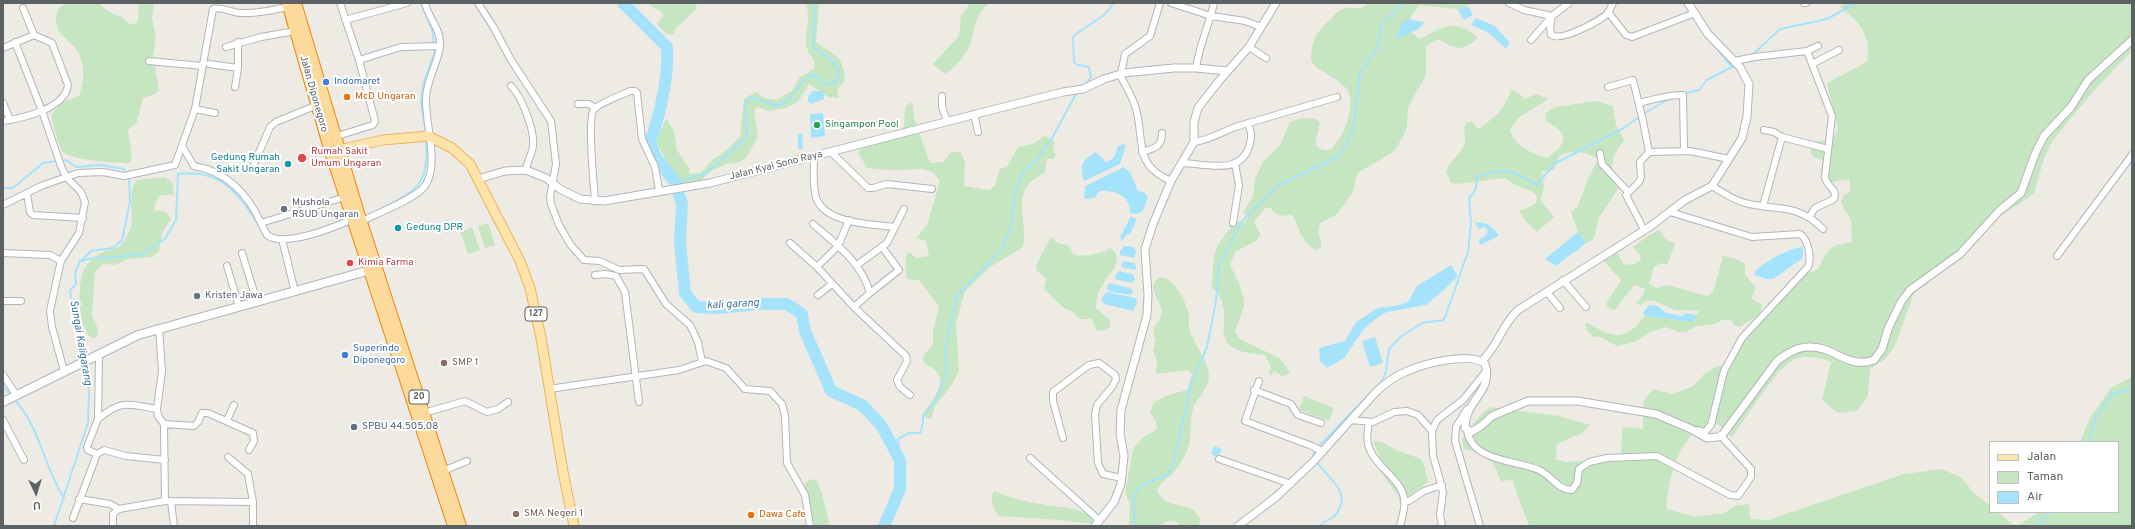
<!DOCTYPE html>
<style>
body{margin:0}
#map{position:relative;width:2135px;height:529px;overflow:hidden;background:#eeebe4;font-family:Overpass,sans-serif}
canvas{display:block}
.frame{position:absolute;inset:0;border:4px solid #5c6164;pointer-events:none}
.legend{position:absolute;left:1989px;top:441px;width:130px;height:72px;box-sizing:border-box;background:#fff;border:1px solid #bec0c1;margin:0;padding:5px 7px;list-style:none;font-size:12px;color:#5c6164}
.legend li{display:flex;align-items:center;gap:8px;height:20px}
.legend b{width:20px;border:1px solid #bec0c1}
.north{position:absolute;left:16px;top:473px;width:40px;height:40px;-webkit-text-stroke:3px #fff;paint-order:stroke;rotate:176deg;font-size:11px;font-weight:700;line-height:16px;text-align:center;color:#5c6164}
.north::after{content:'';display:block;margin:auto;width:14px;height:18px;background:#5c6164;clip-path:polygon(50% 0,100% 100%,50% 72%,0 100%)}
</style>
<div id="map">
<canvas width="2135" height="529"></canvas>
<div class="frame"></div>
<ul class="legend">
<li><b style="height:5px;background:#fee4aa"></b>Jalan</li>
<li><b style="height:11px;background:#c6e6c1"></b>Taman</li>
<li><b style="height:11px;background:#a5e3fd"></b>Air</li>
</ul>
<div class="north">U</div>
</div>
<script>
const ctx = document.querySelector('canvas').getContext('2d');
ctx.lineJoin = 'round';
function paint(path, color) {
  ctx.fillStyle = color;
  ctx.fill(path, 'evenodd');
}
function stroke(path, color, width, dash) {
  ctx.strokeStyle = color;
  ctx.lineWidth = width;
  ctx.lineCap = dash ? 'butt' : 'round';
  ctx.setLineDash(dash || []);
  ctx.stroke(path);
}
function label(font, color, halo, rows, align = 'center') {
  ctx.font = font + ' Overpass,sans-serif';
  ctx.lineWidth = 4;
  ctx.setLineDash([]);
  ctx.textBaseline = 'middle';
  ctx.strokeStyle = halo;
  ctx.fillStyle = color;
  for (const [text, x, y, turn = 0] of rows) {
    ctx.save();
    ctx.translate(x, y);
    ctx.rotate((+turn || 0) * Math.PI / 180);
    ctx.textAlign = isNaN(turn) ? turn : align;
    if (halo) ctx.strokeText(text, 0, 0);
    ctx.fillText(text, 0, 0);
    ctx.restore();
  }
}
paint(new Path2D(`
 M66 3H100C108 16 120 12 128 23L134 25 138 20 139 3H154L152 18 156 37 153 55 159 90 155 94 143 98 137 122 128 130 132 157 130 163C119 164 71 159 64 153 58 148 53 123 51 115L63 102 79 96C85 81 86 58 73 46 60 32 52 30 58 9Z
 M649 3H695L697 9 675 29 674 35 667 34 657 24 663 15 661 11 652 7Z
 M805 3H819L816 42C835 57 843 53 845 80L837 90 839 98 828 97 809 84 798 102 785 108 768 111 757 107 754 112 758 136 746 158 738 163 726 164 713 170 703 178 701 181 683 184 674 177 656 141 666 119 674 131 677 150 690 169 689 172 691 174 701 173 711 161 729 148 740 136 744 99 756 92 764 98 776 100 792 91 800 77 814 69C817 60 809 56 807 48 803 34 813 17 805 3Z
 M970 3H991C973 11 976 34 968 49 963 59 954 68 945 74L933 64 959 36 961 17Z
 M1368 3H1472L1457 9 1419 5 1410 19H1407L1409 34 1411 32 1420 39C1442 26 1457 18 1478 38 1462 51 1456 51 1439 39L1426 46V75L1408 107 1407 126 1403 137 1393 152 1358 173C1354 179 1356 184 1353 191 1349 198 1342 207 1337 214 1332 220 1323 218 1319 226 1317 232 1322 241 1321 248L1315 250C1310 246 1305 242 1302 236 1297 228 1298 224 1292 215 1282 216 1277 217 1271 208H1265L1254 222 1261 235 1257 240 1235 252 1230 265 1239 283 1244 300V306L1235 332 1240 339 1279 358 1283 362 1290 373 1282 376 1274 371 1272 375 1269 374 1271 366 1264 355C1194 349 1244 318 1212 287 1214 252 1211 250 1236 222L1244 223 1248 217 1243 212 1253 197 1255 178 1263 162 1280 145 1290 122 1303 118 1316 119 1320 123 1316 140V146L1323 150H1330C1342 140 1359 103 1346 88 1338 80 1325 73 1315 66L1311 61C1311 41 1317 31 1331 19 1336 14 1338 9 1346 8 1355 7 1361 11 1368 3Z
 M1845 3H2132V51L2097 87 2053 140 2043 161 2034 194 1998 218 1962 258 1931 279 1914 293 1894 348 1885 359 1870 369 1868 396 1857 411 1838 413 1822 400 1831 362C1822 358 1806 355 1795 359 1778 365 1745 420 1732 437L1718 424C1713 425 1704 425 1700 428 1675 446 1669 480 1666 509L1695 517 1725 513 1734 506 1749 504 1750 519 1768 520 1904 474 1942 469 1962 478 1973 492 1990 506V512H1997L2015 526H1529L1512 480 1501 481C1493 459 1487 453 1464 449L1462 439 1477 419 1490 407 1559 416 1590 425 1582 433 1557 444 1556 459 1565 462 1621 458 1622 427 1643 429V402L1653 389 1671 394 1692 387 1704 374 1715 367 1730 364 1747 337 1806 274 1818 269C1829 248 1828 246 1852 242L1851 220 1841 203 1843 196 1850 191V180C1842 178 1837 183 1829 182L1821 172 1823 160 1813 157 1811 153 1812 142 1833 139 1838 128 1827 83 1867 62C1872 36 1860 22 1840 7Z
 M1511 90 1515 91 1525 99 1536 94 1549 99 1518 118 1510 130C1514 145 1533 155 1548 158 1555 152 1569 142 1561 132 1558 127 1550 125 1546 120L1545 114 1554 107 1597 101 1613 106 1616 125 1624 140C1621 145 1617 149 1615 154 1609 164 1614 179 1618 189L1599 218 1594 239 1586 243 1578 232 1571 212 1578 206 1587 181 1598 159C1587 152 1571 149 1559 156L1554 170 1542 171 1544 186 1541 201 1554 217 1537 232 1526 222 1519 210 1528 208 1536 203 1537 196 1533 192 1515 185 1505 178 1457 184 1451 183 1446 172C1449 160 1460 156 1464 145 1467 137 1462 131 1466 123L1471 121 1478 129C1493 119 1506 109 1511 90Z
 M912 102 914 118 930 163 944 162 951 152H961L965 163 964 186 989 190 995 186 1000 169 1007 167 1018 147 1033 144 1044 136 1055 141 1053 149 1056 155 1053 159H1047L1045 172C1040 176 1034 179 1030 183 1014 198 1028 228 1023 247L990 267 965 291 956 323 959 371 951 386 935 406 932 417 930 419 922 415C930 403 950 382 934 369 930 365 924 366 923 359L925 354 933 344V332L939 306 919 280 907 279 905 266 907 252 911 253 915 258 929 256 926 241 916 238 927 225 940 181C931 164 914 170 898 170 888 170 877 169 867 168L858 152 862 148 897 137 904 126 905 107Z
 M165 177 172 182 174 194 159 196 155 204 154 210 166 212 171 219 162 233 159 252 151 257 127 259 116 265 104 264 95 271 92 316 97 327 98 336 92 338C77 329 76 280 86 266 94 254 105 251 119 247 124 241 130 234 131 226 134 212 127 191 137 180Z
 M488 223 495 245 485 248 478 226Z
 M472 227 480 250 468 254 460 232Z
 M1660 230 1665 239 1675 244 1667 265 1661 263 1654 267 1649 284 1656 288 1668 285 1707 296 1713 292 1723 256 1734 258 1745 264V275L1756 288 1751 298 1762 305C1763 316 1747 322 1740 327L1734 325 1731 320H1722L1716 324 1697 326 1685 332H1678L1666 327 1650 332 1634 342 1617 346 1600 337H1594L1587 331 1585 325 1586 322C1613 337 1623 344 1645 316L1694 322 1696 315 1699 311C1691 310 1684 311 1676 310 1665 309 1652 293 1641 305L1636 303 1643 295 1645 289 1634 285 1615 310 1610 309 1606 304 1621 280 1603 260 1617 253 1624 264 1633 265 1640 260 1641 256 1633 247 1649 235Z
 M1051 237 1058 243 1069 246 1073 254C1082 257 1093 255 1103 252 1107 251 1107 248 1111 248L1116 253 1117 263C1108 279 1096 288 1096 308L1110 320V326L1106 330 1098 331 1096 329 1092 319H1080L1071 311 1065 309 1044 289 1046 279 1037 271 1036 265Z
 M1160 277C1175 278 1187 303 1189 316 1190 320 1188 324 1189 328 1194 346 1210 360 1209 379 1208 389 1196 399 1193 409 1189 419 1192 428 1190 439 1189 449 1181 464 1174 472 1169 479 1158 482 1158 492 1163 506 1182 504 1193 509L1200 518 1199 526H1180L1177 522 1167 521 1160 526H1129L1130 504 1125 493 1133 449 1142 438 1157 429 1156 421 1150 412 1154 402 1165 396 1187 390 1192 374 1188 370 1156 374 1157 361 1153 350 1156 340C1147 326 1165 321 1161 308 1158 297 1146 285 1160 277Z
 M2132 377V526H2017L2039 512H2118V442H2080L2091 416 2111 388Z
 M1304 396 1334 408 1329 421 1299 410Z
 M1373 441H1380L1396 450 1421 459 1424 464 1428 482 1399 503V497L1380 471 1382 463Z
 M810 479 817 481 822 494 830 526H812L811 513 804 485Z
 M994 491C1009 497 1025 502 1041 504 1059 508 1079 506 1093 519L1092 524 1058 520 999 516C993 508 989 501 994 491Z`), '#c6e6c1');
paint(new Path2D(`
 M1468 6 1473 15 1464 20 1457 9Z
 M1476 18 1495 26 1510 43 1506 49 1489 33 1471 25Z
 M1407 19 1424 22 1423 24 1417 30 1398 38 1396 36 1402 23Z
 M812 91H821L824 94V99L811 104 808 101V97Z
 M823 113 825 136 811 138 810 114Z
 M802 133 803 149H798V134Z
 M1123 144 1126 145 1120 164 1084 181C1079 165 1082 160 1096 152L1106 162C1113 160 1117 154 1117 147Z
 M1124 167 1131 174 1138 191 1144 192 1148 197 1143 211 1137 214 1130 213C1131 195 1114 190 1099 191L1095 198 1084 199 1085 186Z
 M1131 216 1137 219 1130 234H1127L1122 241 1120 237Z
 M1475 222 1488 224 1498 234V236L1481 245 1478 241 1485 236 1488 231 1485 227 1478 229Z
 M1578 232 1586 243C1576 252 1566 257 1556 266L1545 259Z
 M1124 246 1134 247 1136 251 1134 258 1120 255V251Z
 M1803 247V258L1773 279H1766L1754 275C1755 265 1794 246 1803 247Z
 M1123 261 1135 263 1136 268 1135 270 1121 267Z
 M1451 265 1458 276 1444 290 1426 305 1387 312 1379 316 1364 329 1344 358 1327 368 1320 361 1319 348 1345 341 1356 322 1377 308 1396 306 1408 302 1417 286Z
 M1118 271 1133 274 1135 280 1132 283 1114 279Z
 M1109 283 1130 288 1133 291 1131 295 1111 292 1106 288Z
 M1106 292 1136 298 1137 303 1133 311 1104 304 1101 300Z
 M1649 305 1658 306 1666 313 1683 316 1686 313 1696 315 1694 322 1645 316 1643 313Z
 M1375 337 1383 363 1370 367 1362 341Z
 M1214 446 1222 449 1218 457 1211 454Z`), '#a5e3fd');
stroke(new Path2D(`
 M421 3 432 29 435 51 423 85 421 102 426 133
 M1684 3 1698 25
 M1713 44 1732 67 1736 65
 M1751 56 1780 29 1827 19 1856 3
 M1083 86 1091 78 1089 68 1086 66 1077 65 1074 62 1073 37C1084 25 1108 18 1113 3
 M1685 96 1686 93 1699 90 1707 80 1732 67
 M675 182 705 174 747 137 745 103 751 97 776 106 788 101 806 78 815 75 824 84 836 83 839 70 830 59 813 47 815 3
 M3 188H13L43 163 66 160 76 167 101 165 124 169 129 179 130 202 122 240 113 248 91 251 81 261
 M375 212C414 191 430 189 426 139
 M316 236 351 224
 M85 358 74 315 70 290 76 284 75 273 80 261 95 258 139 255 165 239 176 220 178 174C221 168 237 193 259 225
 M3 386 11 396
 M14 399C40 427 44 467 64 498
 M2089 442 2095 419 2111 395 2132 388
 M1314 457 1313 454 1319 446 1382 381 1386 371 1389 349 1399 338 1422 323 1444 320 1468 252 1471 223 1469 198C1476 192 1477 185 1477 177L1499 171 1513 172 1537 185 1554 164 1624 128 1643 114 1669 99
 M900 460 898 439 909 433H920L923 423V417L939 394 947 370 945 350 957 296 1002 249 1011 227 1015 191 1024 171 1035 161 1051 140 1077 92
 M1316 460C1327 480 1352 488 1337 513 1334 519 1324 520 1320 526
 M54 526 88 423 89 391 86 365
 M1135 526C1132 485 1132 489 1169 474L1173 465 1191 385 1207 347 1216 301 1219 264 1243 220 1277 186 1339 156 1353 131 1360 73 1378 47 1381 26 1402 3
 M2036 526 2051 512`), '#a5e3fd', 2);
stroke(new Path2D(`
 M623 3 667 47C669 74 660 117 650 142L656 158 675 182 682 204 680 242 685 293 696 307 717 308 760 304H787L802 314 805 331 831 391 862 405 881 425 900 460V489L884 526`), '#a5e3fd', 12);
const minor = new Path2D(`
 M478 3 494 28 511 60 551 121 556 164 550 197 551 204 559 225 570 244 584 260 600 261 619 270 644 269 666 304 690 325 698 342 702 362
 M1171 3 1211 16 1245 21 1261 27
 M1509 3 1524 10 1552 16 1569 3
 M1804 3H1806
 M23 8 34 35
 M1608 12 1626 35 1632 37 1695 13
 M1552 16 1550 27 1551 35C1562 42 1602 20 1609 12 1610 10 1611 6 1613 3
 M345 20 407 3
 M1531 40 1551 17
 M15 42 42 111 61 166 66 177 81 192 85 202 79 233 61 261 59 269 50 311 52 327 64 371
 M226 47 261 37 295 31
 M1249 47 1266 58
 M3 48 34 35 52 43 68 85C65 109 23 118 3 121
 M1807 51 1818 46
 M359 60 401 47 440 46
 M149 61 202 66
 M1734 61 1755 57 1807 51 1832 116 1825 177C1826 187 1838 188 1834 199L1815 208 1810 216
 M209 64 238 68 235 87
 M1812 64 1839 50
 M238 68V42
 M1196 68C1199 46 1209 25 1214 3
 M1121 74 1125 54 1150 36 1160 3
 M1120 75C1125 85 1133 97 1136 109 1145 142 1133 165 1171 181
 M511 86C522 97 535 131 533 146 532 154 527 162 526 170
 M1608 87 1633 80 1643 121 1649 152 1640 162 1641 177 1639 182 1626 195 1644 230
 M942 96V107L947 121
 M3 103 10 120
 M1639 103C1650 100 1672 94 1683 95L1684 151
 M578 104H589L596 108
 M195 109 215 113
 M974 114 978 132
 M1764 130 1774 132 1782 137
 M334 137 373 125 375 121 359 60 340 3
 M1194 142C1207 141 1222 132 1235 127 1269 117 1303 107 1337 97
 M182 146 194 166C226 171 248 194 261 223L345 197
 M831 152 868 188H873L887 184 932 189
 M1142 152C1155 148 1162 147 1162 133
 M1649 152 1690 151 1729 159
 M1600 153 1602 164 1628 192
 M814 157C814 168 812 190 817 200 828 224 872 224 895 227
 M1183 163C1206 164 1240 175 1249 147 1252 137 1252 133 1248 123
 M254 164 270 127 276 122 317 105
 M1712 186C1722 192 1733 200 1745 203 1777 211 1798 203 1823 229
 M27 194 30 212 33 215 83 218
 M595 201C594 186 587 118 594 109 600 103 622 95 630 91H635L637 93 642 139 655 167 659 190
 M3 205 41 186 78 173 103 172 124 176 175 165 195 109 213 9C221 6 232 13 241 13 257 14 272 10 288 7
 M1763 206 1782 137 1828 149
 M1670 212 1752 237 1800 234C1808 239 1812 258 1808 267L1742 338 1724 371 1711 425 1705 432 1697 430
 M362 221C376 214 417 198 425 186 440 164 425 124 426 99 426 80 438 64 440 46 442 30 428 18 425 3
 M261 223 267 235C284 248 335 227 353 219
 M1233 223 1239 185 1235 164
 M813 224C836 244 862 263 870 293L899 270 882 247
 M282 239 295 292
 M790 243 817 267 838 246 849 220
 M3 253 50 255 61 261
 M242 253 257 302
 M2057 256 2132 155
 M857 265 887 243 904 209
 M227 266 239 307
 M817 267 854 307
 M595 275 605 274 616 276 625 292 639 402
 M1563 280 1586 307
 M1547 292 1560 308
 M870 293 854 307 906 356 907 361 897 380 900 387 910 395
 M818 295 832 284
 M3 301H21
 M159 328 162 371 157 409 158 416 164 424 165 501
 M3 375 17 396
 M1259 381 1245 421 1312 446 1323 452
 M549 389 679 370 706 361 726 368 745 389 770 391 782 404 785 416 787 463 805 495 810 526
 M1254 390 1291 404 1298 415 1321 423
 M1467 409 1456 427 1455 441 1480 526
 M424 413 465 401 487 412 498 409 508 402
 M98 419C122 399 127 404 157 409
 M3 420 24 460
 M227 420 234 405
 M1350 420 1373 422 1394 412 1407 411 1418 415 1432 431
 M1369 422C1368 429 1366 437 1368 444 1373 466 1401 478 1404 498 1406 507 1402 517 1400 526
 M164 424 194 426 198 422 202 413H208L253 433 254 441 249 450
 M1467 430C1471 462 1517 460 1539 470 1552 476 1558 490 1572 490L1577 483 1579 469 1589 462 1607 458 1657 456 1730 495 1738 496 1751 477V469L1721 436
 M1063 438 1053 401V392L1089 365 1099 363 1115 375 1116 379 1112 387 1097 405 1095 415 1098 463 1103 474 1122 478
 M97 454 104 450 126 456 165 460
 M228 457 248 474 253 502
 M1030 458 1099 520
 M1219 459 1291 484
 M443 471 467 461
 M79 499 110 504 119 509
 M171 501 174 526
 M1404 501H1409L1424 491 1442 485
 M73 518 97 454 88 450 87 447 98 419 99 355
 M113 526V514L119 509 165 501 253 502V526
 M1442 526 1440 515 1443 492 1433 455 1432 431 1437 420 1463 400 1487 370`);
const tertiary = new Path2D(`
 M478 179 505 171 526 170 546 178 560 189 580 199 604 201 710 183 984 112 1063 92 1083 89 1104 79 1124 73 1174 68H1196L1228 71
 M1482 361C1499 344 1501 326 1518 310L1651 226 1685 200 1712 186 1742 138 1747 117 1749 84 1740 67 1708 34 1688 3
 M1095 526 1114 502 1121 484 1124 456 1120 434 1121 410 1147 315 1148 295 1145 249 1153 224 1171 181 1194 142V122L1198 108 1219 81 1249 47 1276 3
 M1238 526 1276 497 1313 462 1375 393C1384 384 1394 377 1405 372 1422 364 1471 351 1485 364 1494 392 1464 401 1465 428L1471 432 1481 426 1492 416 1528 401H1577L1656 414 1691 429 1707 438 1718 437 1723 434 1777 361C1786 354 1797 347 1808 347 1833 345 1848 370 1874 360L1882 349 1888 329 1901 302 1910 290 1960 254 1999 211 2021 193 2035 154 2044 136 2071 107 2088 80 2132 40`);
const secondary = new Path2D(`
 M3 402 138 335 374 269`);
const primary = new Path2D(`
 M334 151 383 140 428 136 452 148 470 164 520 261 530 288 541 338 563 472 574 526`);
const trunk = new Path2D(`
 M287 3 330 152 453 526
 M296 3 359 213 461 526`);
stroke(minor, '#b2b6b9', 8);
stroke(tertiary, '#b2b6b9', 9);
stroke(secondary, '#b1b5b9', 10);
stroke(primary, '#efb25d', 11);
stroke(trunk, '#ee8504', 12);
stroke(minor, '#fff', 6);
stroke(tertiary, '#fff', 7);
stroke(secondary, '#fff', 8);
stroke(primary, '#fee4aa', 9);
stroke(trunk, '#fcda9c', 10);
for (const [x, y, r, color] of [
 [326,82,4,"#3f7fe0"],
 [347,97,4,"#e8710a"],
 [817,125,4,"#2e9e5b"],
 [302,158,5,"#e0444e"],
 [288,164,4,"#0f9aa8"],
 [284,209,4,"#6b7280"],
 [398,228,4,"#0f9aa8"],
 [350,263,4,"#e0444e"],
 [197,296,4,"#6b7280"],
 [345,355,4,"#3f7fe0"],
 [444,363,4,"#8d6e63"],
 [354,427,4,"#5c6f8a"],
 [516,514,4,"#8d6e63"],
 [751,515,4,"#e8710a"]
]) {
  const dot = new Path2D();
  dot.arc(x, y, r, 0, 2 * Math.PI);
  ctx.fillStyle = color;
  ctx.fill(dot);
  stroke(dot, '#fff', 1.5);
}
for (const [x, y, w] of [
 [536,314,22],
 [419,397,20]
]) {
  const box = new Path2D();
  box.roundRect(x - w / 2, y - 7, w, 14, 3);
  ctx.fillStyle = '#fff';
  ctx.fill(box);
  stroke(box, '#5c6164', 1);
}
label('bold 9px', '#5c6164', null, [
 ["127",536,314],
 ["20",419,397]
]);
label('10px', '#366cbe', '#fff', [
 ["Indomaret",334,82],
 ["Superindo",353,349],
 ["Diponegoro",353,361]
], 'left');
label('10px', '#5c6164', '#fff', [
 ["Jalan Diponegoro",313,94,74],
 ["Jalan Kyai Sono Raya",776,166,-14]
]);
label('10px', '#c56008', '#fff', [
 ["McD Ungaran",355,97],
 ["Dawa Cafe",759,515]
], 'left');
label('10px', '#27864d', '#fff', [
 ["Singampon Pool",825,125]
], 'left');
label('10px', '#be3a42', '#fff', [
 ["Rumah Sakit",311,152],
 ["Umum Ungaran",311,164],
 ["Kimia Farma",358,263]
], 'left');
label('10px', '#0d838f', '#fff', [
 ["Gedung Rumah",280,158],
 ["Sakit Ungaran",280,170],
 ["Gedung DPR",406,228,"left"]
], 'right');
label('10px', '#5b616d', '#fff', [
 ["Mushola",292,203],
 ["RSUD Ungaran",292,215],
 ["Kristen Jawa",205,296]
], 'left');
label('10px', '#785e54', '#fff', [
 ["SMP 1",452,363],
 ["SMA Negeri 1",524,514]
], 'left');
label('10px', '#4e5e75', '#fff', [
 ["SPBU 44.505.08",362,427]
], 'left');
label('italic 11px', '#3c7a9e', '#fff', [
 ["kali garang",733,305,-3],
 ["Sungai Kaligarang",80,343,80]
]);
</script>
